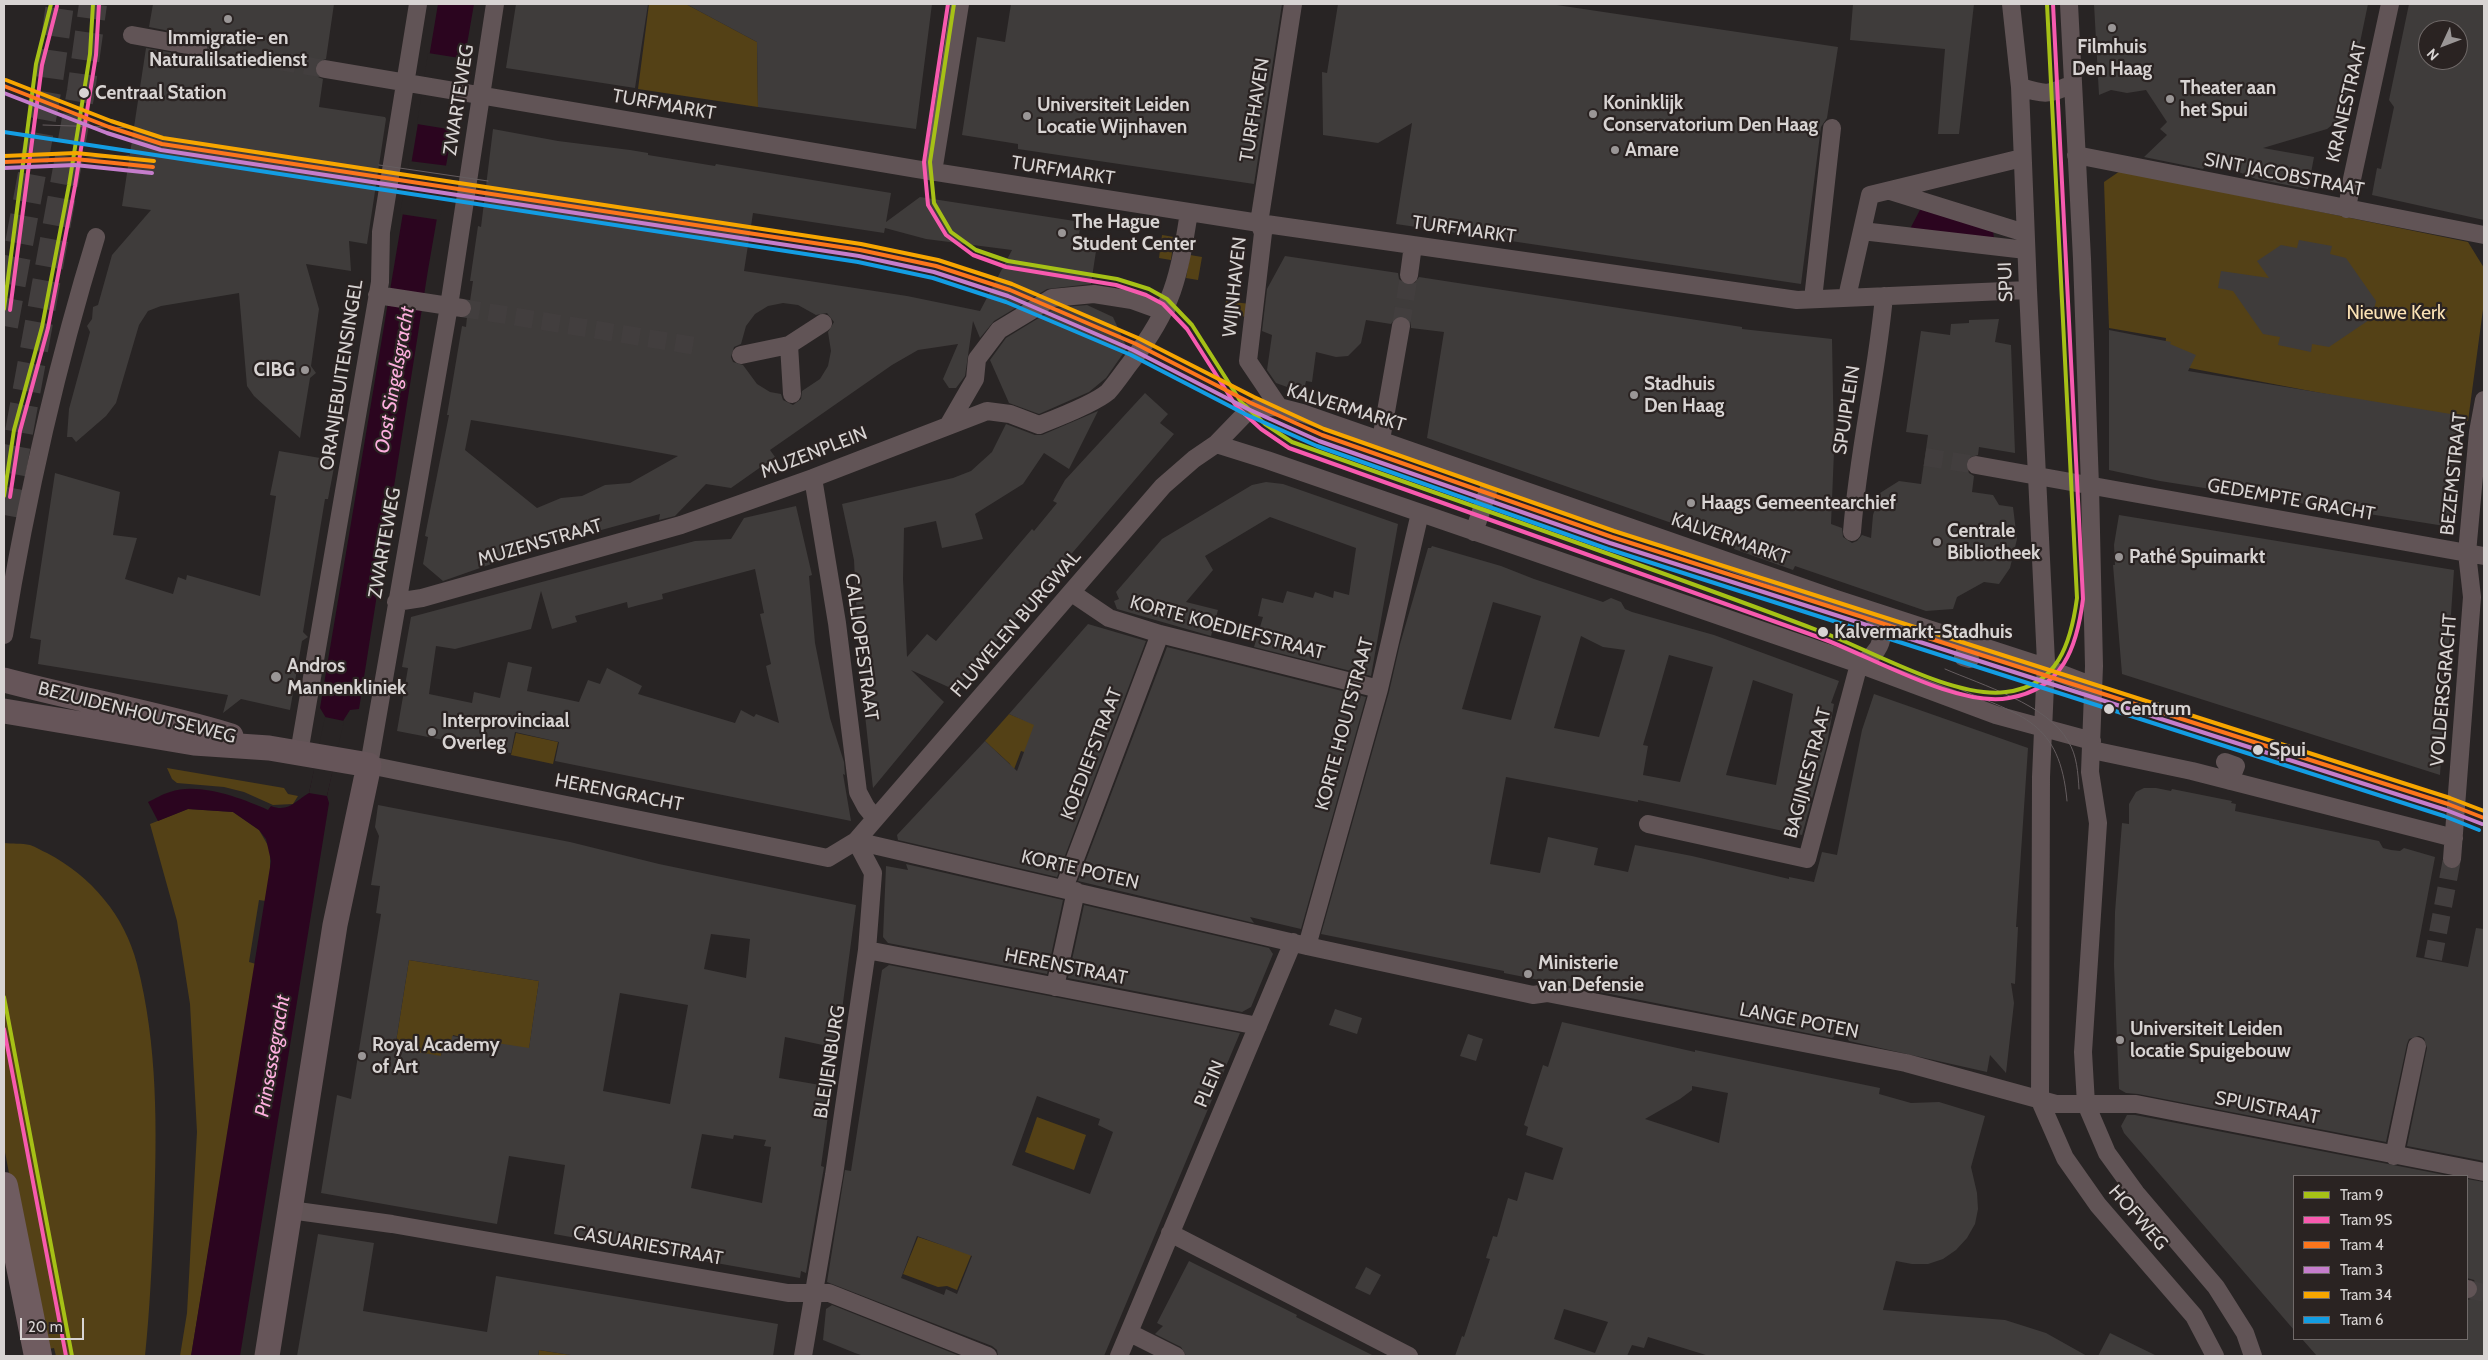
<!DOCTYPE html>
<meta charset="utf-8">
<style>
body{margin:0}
#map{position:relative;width:2488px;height:1360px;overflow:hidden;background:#282424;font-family:Cabin,sans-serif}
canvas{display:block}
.frame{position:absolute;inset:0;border:5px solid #d8d4d3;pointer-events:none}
.legend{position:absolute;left:2293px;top:1175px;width:175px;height:165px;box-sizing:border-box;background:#2a2322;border:1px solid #706a69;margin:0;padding:6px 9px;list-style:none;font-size:15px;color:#d8d4d3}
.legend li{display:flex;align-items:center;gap:10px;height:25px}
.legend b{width:25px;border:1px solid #706a69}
.north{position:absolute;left:2418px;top:20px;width:50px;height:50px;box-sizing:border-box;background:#2a2322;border:1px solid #706a69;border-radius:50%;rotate:227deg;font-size:14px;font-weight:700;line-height:20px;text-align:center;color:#d8d4d3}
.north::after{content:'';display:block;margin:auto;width:18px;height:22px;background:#9a9696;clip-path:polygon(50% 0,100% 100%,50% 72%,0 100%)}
.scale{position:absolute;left:20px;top:1318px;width:64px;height:22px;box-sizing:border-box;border:2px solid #d8d4d3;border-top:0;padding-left:6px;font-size:15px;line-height:18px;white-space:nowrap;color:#d8d4d3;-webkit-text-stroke:4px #2a2322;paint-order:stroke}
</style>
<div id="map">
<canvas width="2488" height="1360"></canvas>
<div class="frame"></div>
<ul class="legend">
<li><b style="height:6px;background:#a6c116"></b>Tram 9</li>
<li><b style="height:6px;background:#f75aaf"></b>Tram 9S</li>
<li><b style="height:6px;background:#fc751c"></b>Tram 4</li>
<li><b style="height:6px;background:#c57dcc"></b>Tram 3</li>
<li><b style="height:6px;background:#f7a600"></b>Tram 34</li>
<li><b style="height:6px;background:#139de3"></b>Tram 6</li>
</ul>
<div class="north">N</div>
<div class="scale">20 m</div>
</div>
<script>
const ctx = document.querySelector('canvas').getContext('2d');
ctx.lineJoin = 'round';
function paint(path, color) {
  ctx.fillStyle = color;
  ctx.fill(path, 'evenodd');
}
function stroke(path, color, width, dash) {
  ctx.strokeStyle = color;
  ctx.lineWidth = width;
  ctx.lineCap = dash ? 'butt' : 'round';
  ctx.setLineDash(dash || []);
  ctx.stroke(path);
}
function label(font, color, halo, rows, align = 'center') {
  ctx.font = font + ' Cabin,sans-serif';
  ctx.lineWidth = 4.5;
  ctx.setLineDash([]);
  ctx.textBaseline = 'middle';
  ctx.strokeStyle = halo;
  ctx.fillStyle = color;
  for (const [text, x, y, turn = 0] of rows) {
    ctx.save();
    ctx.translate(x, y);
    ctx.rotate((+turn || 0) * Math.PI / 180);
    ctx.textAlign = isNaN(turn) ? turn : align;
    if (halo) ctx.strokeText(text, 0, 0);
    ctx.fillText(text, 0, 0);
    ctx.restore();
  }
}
paint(new Path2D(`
 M649 4H686L757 42 758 107 638 89Z
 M2120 171 2468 242 2484 268V302L2468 421 2163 363 2166 338 2109 328 2104 182Z
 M1162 235 1174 237 1171 260 1159 258Z
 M1190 255 1202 257 1198 280 1186 278Z
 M1226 301 1250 304 1248 317 1224 314Z
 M1009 714 1044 728 1034 755 1021 751 1013 772 1010 764 985 741Z
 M516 733 558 742 553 764 511 755Z
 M167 768 284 788 288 794 298 796 293 804 273 805 244 792 224 787 177 783 172 779Z
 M188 809 233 812 259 830 270 849V874L266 901 259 900 249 962 256 964 191 1356H180L187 1313 197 1132 190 1004 177 921 150 824Z
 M4 843C12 844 22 843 30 845 36 847 42 851 47 853 91 876 125 916 137 964 158 1045 157 1130 154 1213 152 1261 150 1308 145 1356H56L54 1348 43 1350 4 1147Z
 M409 960 539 981 528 1056 453 1035 451 1044 443 1043 440 1062 395 1048Z
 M1037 1117 1086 1135 1074 1170 1025 1152Z
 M958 1230 972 1253 957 1290 947 1286 938 1287 903 1274 918 1237 951 1248Z
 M539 1350 577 1356H538Z`), '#544116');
paint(new Path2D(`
 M438 4H474L428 270 359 709 350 710 343 721 327 796 329 803 240 1356H191L271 861 266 839 259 830 233 812 188 809 158 821 148 802C155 799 162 794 170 792 199 782 241 798 268 810L271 806C289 813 296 800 309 793L326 718 320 708Z
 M1921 208 1993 230 1994 239 1910 229Z`), '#2b051f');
paint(new Path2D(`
 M428 53 466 59 454 130 417 124Z
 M409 161 449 166 440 220 400 214Z
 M325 717 344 721 327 796 309 793Z`), '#282424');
paint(new Path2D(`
 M153 4H334L326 59 317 62 314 68 318 77 323 79 319 107 385 117 386 119 367 244 349 241 351 271 306 264 319 309 311 366 316 373 310 378 300 438 254 396 247 386 239 293 161 306 148 311 139 325 116 403 106 416 76 442 72 437H67L69 409 90 332 87 326 92 319 93 307 98 305 112 255 151 210 122 206 146 48 197 57 206 54 208 49V43L200 37 149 27Z
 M516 4H648L635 88 506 68Z
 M686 4H932L916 129 758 107 757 42Z
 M1011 4H1282L1254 184 1018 149V144L962 135 977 37 1005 42Z
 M1338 4H1550L1838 47 1827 118 1821 127 1801 284 1396 224 1412 123 1378 143 1323 135 1322 72 1327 73Z
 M1853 4H1974L1959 134H1938L1945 49 1850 40Z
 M2094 4H2368L2347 105 2342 117 2327 129 2263 148 2314 157 2308 189 2256 179 2209 160 2203 169 2144 157 2167 135 2160 129 2167 122 2146 90 2127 93 2111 90 2099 95Z
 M2409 4H2484V220L2372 195 2377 168 2381 169 2394 107 2389 100ZM2428 30H2458V60H2428Z
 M493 129 558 141 630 150 648 153V155L715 166 716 164 891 193 886 222 920 197 1081 222 1077 248 1096 251 1091 284 1047 289 994 321 980 338 973 321 965 376 956 388H949L943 379 958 344 918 350 892 365 770 450 775 457 731 488 706 484 675 516 659 520 660 514 517 553V555L443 581 423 564 428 537 425 536 449 415H447L462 326 466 327 467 317 472 310 470 301 473 281H470L478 226 481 227ZM753 213 884 233 885 228 926 239 1012 250 980 311 907 296 744 271ZM783 303 798 305 816 315 827 313 834 322 828 332 831 351 828 366 820 379 802 391 801 399 793 405 783 400 781 394 770 392 757 384 743 365 733 362 731 357 734 347 741 344 746 326 755 314 768 306ZM471 420 568 436 678 456 630 483 605 485 582 496 561 498 537 508 465 450Z
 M2299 240 2332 246 2330 254 2346 258 2376 301 2372 318 2329 347 2312 344 2311 352 2278 345 2280 337 2263 334 2233 291 2218 288 2221 271 2269 278 2257 261 2281 245 2297 248Z
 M1285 256 1398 273 1399 279 1407 285H1413L1419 277 1742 327V329L1832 339 1834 451 1831 524 1842 528 1843 537 1852 543 1857 541 1862 535 1871 538 1873 515 1880 493 1899 481 1921 484 1928 435 1906 432 1921 331 1950 335 1951 324 1969 323V320L1999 319 1995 342 2011 345 2015 453 1979 447 1978 455 1968 458 1966 464 1969 473 1974 476 1972 492 1993 495 1999 505 2013 507 2017 539 2010 568 1999 584 1984 582 1957 597 1953 609 1926 611 1795 566 1793 570 1734 549 1735 545 1427 438 1444 332 1411 328V322L1403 316H1397L1391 324 1366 320 1361 343 1348 356 1336 357 1316 352 1312 382 1306 381 1304 390 1288 384 1287 387 1276 383 1267 370 1272 335 1262 331 1267 289Z
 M1087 305 1113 317 1127 348 1106 378 1089 392 1039 414 1009 403 990 360 1006 338 1055 308Z
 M2109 330 2171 342 2170 344 2196 355 2188 371 2463 416 2451 527 2160 481 2109 470Z
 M1145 393 1168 414 1160 423 1174 434 955 690 911 670 944 702 873 788 859 660 854 560 842 504 953 478 971 471 992 452 1006 424 1035 435H1042L1098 411 1069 469 1044 453 1023 484 975 514 983 539 942 548 936 521 904 528 903 579 907 657 927 634 936 641 1032 529 1034 531 1057 503 1053 501 1065 480Z
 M279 451 332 460 335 462 328 499H325L303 632 308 637 302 641 290 710 241 699 223 713 228 695 38 664 41 640 30 638 55 473 120 492 113 535 137 538 125 579 173 594 178 577 186 580 187 575 260 596 276 496 270 495Z
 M1266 482 1283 484 1398 524 1371 676 1254 647 1263 617 1258 616 1262 598 1283 603 1287 591 1313 598 1315 592 1333 598 1334 591 1349 595 1356 548 1270 517 1205 556 1213 570 1186 602 1218 610 1211 636 1117 609 1114 601 1119 599 1116 592 1162 539 1252 485Z
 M796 506 812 575 809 576 815 643 830 718 844 762 845 775 843 774 851 821 555 761 559 742 515 732 511 753 397 731 408 668 402 667 411 617 695 541 731 539 744 518ZM755 569 764 613 760 614 771 664 766 666 779 723 756 714 754 717 741 710 735 723 638 694 642 686 607 668 600 684 588 680 579 702 527 691 532 667 508 662 500 698 474 692 472 703 429 694 436 646 455 649 531 629 541 591 552 629 577 622 575 616 627 602 628 608 639 605 663 599 662 594Z
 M2119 515 2454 570 2440 775 2122 674 2113 565H2115L2114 545Z
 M1432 546 1501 566 1534 579 1603 602 1611 598 1621 602 1625 609 1632 612 1714 635 1839 681 1831 703 1834 704 1827 744 1802 835 1638 800V802L1506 777 1490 864 1540 873 1548 837 1598 848 1594 865 1628 872 1635 845 1692 856 1789 879V877L1814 882 1822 852 1837 855 1862 730 1874 694 2028 748 2016 927H2018L2015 984 2011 983 2014 1003 2006 1073 1990 1055 1987 1072 1849 1041 1842 1030 1832 1038 1504 973V971L1321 934 1389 692 1400 644 1428 548H1431ZM1493 602 1541 616 1511 720 1462 709ZM1581 636 1603 647 1625 650 1599 737 1554 728ZM1669 655 1713 667 1680 782 1643 775 1648 746 1643 745ZM1753 680 1793 694 1776 785 1726 775Z
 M1088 624 1146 641 1057 877 898 840 897 835 985 741 1017 771 1034 725 1009 714Z
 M1167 647 1366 697 1301 929 1250 917 1254 923 1078 881Z
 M2156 788 2171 791 2172 789 2232 801 2231 803 2236 804 2235 811 2379 841 2383 848 2391 850 2400 851 2404 848 2435 857 2416 957 2468 967 2476 928 2484 929V1161L2407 1146 2427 1048 2424 1038 2419 1036 2409 1039 2407 1044 2386 1142 2138 1094 2126 1093 2119 1089 2114 965 2115 912 2122 823 2129 824V804L2136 792 2144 788Z
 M378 805 570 842 659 864 856 905 837 1048 785 1037 779 1078 832 1087 821 1166 824 1167 806 1273 801 1271 800 1278 554 1234 565 1165 509 1156 497 1224 321 1193 337 1095 351 1099 381 914 376 913 380 886 371 885 379 836 375 827ZM711 934 750 939 746 978 704 969ZM409 960 539 981 529 1048 452 1036 451 1044 443 1043 441 1056 395 1048ZM620 993 688 1005 670 1104 603 1091ZM702 1134 733 1139 734 1135 766 1140 764 1146 771 1147 762 1203 691 1188Z
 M906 864 1063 900 1047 974 888 943 883 937 886 866 908 870Z
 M1084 905 1269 948 1273 954 1251 1007 1242 1012 1068 978Z
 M889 965 1240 1033 1104 1356H998L997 1350 992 1346 827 1282 845 1170 851 1171 882 970ZM1037 1096 1100 1119 1098 1125 1113 1132 1090 1194 1012 1165ZM917 1236 972 1256 957 1294 946 1289 944 1295 901 1278Z
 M1335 1009 1362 1018 1357 1034 1329 1025Z
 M1562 1022 1695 1052V1050L1880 1088 1879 1094 1911 1103 1939 1102 1985 1116 1971 1167 1977 1193 1978 1209 1975 1224 1967 1238 1956 1250 1943 1259 1928 1264H1912L1896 1261 1883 1310 2005 1320 2046 1333 2087 1356H1709L1648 1337 1644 1348 1632 1345 1627 1356H1455L1462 1336 1464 1337 1490 1259 1486 1258 1493 1236 1497 1237 1508 1198 1517 1201 1525 1172 1553 1180 1563 1148 1526 1135 1528 1127 1524 1125 1543 1065 1548 1067ZM1692 1086 1728 1093 1719 1143 1645 1119 1680 1099 1692 1090ZM1564 1309 1608 1322 1595 1353 1554 1339Z
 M1468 1034 1483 1039 1476 1061 1460 1056Z
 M2127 1115H2135L2450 1176H2294V1330L2124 1133 2121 1126Z
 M2467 1179 2484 1182V1356H2317L2302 1339H2467V1300L2474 1298 2479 1289 2474 1280 2467 1278Z
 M318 1234 374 1243 363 1311 487 1332 496 1276 778 1324 773 1356H577L539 1350 538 1356H297Z
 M1189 1261 1297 1315 1296 1317 1374 1356H1186L1181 1347 1155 1334 1163 1326 1157 1323Z
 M1366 1267 1381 1275 1370 1295 1355 1288Z
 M832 1305 960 1356H864L855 1353 823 1340 826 1309Z
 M2110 1333 2157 1356H2098Z`), '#3f3c3b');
stroke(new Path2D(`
 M198 47 325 69
 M462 308 696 346
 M1401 326 1409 275
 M1925 457 1976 465
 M2433 959 2452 859
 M2468 1289 2484 1293`), '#423e3e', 18, [18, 9]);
stroke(new Path2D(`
 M4 326 49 81 60 4
 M4 515 81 91 93 4`), '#423e3e', 28, [28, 14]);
stroke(new Path2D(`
 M495 4 449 306 369 765 828 858 856 841 1163 486 1194 459 1216 444 1244 415 1256 408 1279 407 1302 413 1833 598 2033 663 2093 686
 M2011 4 2020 87 2028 290 2046 662 2041 777 2040 1101 2065 1158 2098 1205 2194 1316 2215 1356
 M2069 4 2082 259 2090 486 2094 666 2090 772 2098 823 2083 1052 2086 1104 2107 1153 2136 1193 2216 1287 2245 1333 2253 1356
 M132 35 198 47
 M325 69 916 169 1259 223 1797 300 2028 290
 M2020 87C2047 95 2047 95 2073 84
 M2076 155 2484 235
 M933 172 960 4
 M1890 191 2025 233
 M2347 209 2352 179 2390 4
 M1862 231 2026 250
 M1409 275 1413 245
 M377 295 462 308
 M1847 297 1870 195 2022 158
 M1813 299 1832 128
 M789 345 823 323
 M741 355 789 345 792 394
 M1279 407 1248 361 1263 233 1259 223 1293 4
 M949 424 975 379 977 359 999 330 1052 298 1094 294 1132 300 1157 309 1167 308
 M1381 440 1401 326
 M1216 444 1267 460 1859 664 1996 715 2092 741
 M1976 465 2484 556
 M813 478 837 623 858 792 866 807 875 818
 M1474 532 1492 479
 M1852 532C1858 452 1877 375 1884 296
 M1072 593 1109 618 1160 634 1379 689
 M396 602 422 598 681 525 813 478 987 411 1010 414 1039 425C1057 418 1094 404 1108 392 1116 383 1124 371 1131 362 1173 308 1179 277 1189 212
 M4 635C26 500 56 367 96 237
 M1968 642 1963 657 1970 659
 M2092 750 2192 771 2454 838
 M299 753 380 282 381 232 418 4
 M2225 762 2236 766 2230 781
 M1648 824 1807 859 1859 664C1884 651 1890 631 1868 610
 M856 841 1307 946 1533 995 1547 993 1906 1063 2056 1104H2136L2484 1172
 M2452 859 2472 597 2467 553 2478 432 2484 400
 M1064 888 1160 634
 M1307 946 1379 689 1420 513
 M867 950 1258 1026
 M1055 987 1076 891
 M2394 1156 2417 1046
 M290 1210 392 1224 788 1293H829L988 1356
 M1170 1233 1409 1356
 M2467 1289H2468
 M1130 1333 1176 1356
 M803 1356 834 1175 867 950 873 873 856 841
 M1119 1356 1293 942`), '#615456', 18);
stroke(new Path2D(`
 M4 680C79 700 156 713 231 736
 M4 711 194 743 269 748 369 765 335 925 267 1356`), '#665559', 25);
stroke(new Path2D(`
 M4 1186 38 1356`), '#6f5c60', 28);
stroke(new Path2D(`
 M43 125 134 128
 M106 147 130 151
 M75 159 129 156
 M379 165 488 181
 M375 189 485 205
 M1945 669C1982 685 2048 705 2068 741 2077 755 2078 773 2079 789
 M1957 688C2022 716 2060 721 2067 801`), '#655d5f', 1);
stroke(new Path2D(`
 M954 4 930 162 934 203 951 232 976 250 1008 261 1117 279 1149 289 1167 299 1192 325 1241 402 1265 424 1292 442C1468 505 1646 565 1822 632 1872 651 1955 699 2006 692 2058 686 2071 643 2077 598L2047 4
 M4 309 36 64 51 4
 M4 496 14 430 42 327 69 185 90 54 93 4
 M4 997 72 1356`), '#a6c116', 4);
stroke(new Path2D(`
 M948 4 924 162 928 205 946 235 973 255 1006 267 1116 285 1146 295 1163 304 1187 329 1236 406 1261 429 1289 448C1465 512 1642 573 1818 637 1869 655 1957 708 2009 698 2063 689 2077 647 2083 599L2053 4
 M10 310 42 65 57 6
 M10 497 20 431 48 328 75 186 96 55 99 4
 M4 1029 66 1356`), '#f75aaf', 4);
stroke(new Path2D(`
 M4 86 109 127 162 144 860 250 936 266 1010 290 1136 344 1251 403 1322 435 1612 537 2448 804 2484 818
 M4 162 75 159 153 167`), '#fc751c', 4);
stroke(new Path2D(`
 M4 93 107 133 161 150 859 256 934 272 1008 296 1133 350 1248 409 1319 441 1610 543 2446 810 2482 824
 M4 168 75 165 152 173`), '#c57dcc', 4);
stroke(new Path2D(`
 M6 80 111 121 163 138 861 244 938 260 1012 284 1138 338 1254 397 1324 429 1614 531 2450 798 2484 811
 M4 156 76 153 154 161`), '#f7a600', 4);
stroke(new Path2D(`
 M4 132 858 262 933 278 1006 302 1131 355 1245 414 1317 446 1608 549 2444 816 2479 830`), '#139de3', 4);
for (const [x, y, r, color] of [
 [228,19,5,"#9a9696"],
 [2112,28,5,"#9a9696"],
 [84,93,6,"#d8d4d3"],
 [2170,99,5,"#9a9696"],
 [1593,114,5,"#9a9696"],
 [1027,116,5,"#9a9696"],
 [1615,150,5,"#9a9696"],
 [1062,233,5,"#9a9696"],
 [305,370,5,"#9a9696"],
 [1634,395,5,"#9a9696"],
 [1691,503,5,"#9a9696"],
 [1937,542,5,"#9a9696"],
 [2119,557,5,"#9a9696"],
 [1823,632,6,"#d8d4d3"],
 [276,677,6,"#9a9696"],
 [2109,709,6,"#d8d4d3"],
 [432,732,5,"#9a9696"],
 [2258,750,6,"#d8d4d3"],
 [1528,974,5,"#9a9696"],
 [2120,1040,5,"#9a9696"],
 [362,1056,5,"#9a9696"]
]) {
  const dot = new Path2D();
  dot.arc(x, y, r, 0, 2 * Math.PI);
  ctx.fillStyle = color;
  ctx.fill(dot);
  stroke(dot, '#2a2322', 2);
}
label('bold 19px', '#d8d4d3', '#2a2322', [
 ["Immigratie- en",228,38,"center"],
 ["Naturalilsatiedienst",228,60,"center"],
 ["Filmhuis",2112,47,"center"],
 ["Den Haag",2112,69,"center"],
 ["Theater aan",2180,88],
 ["het Spui",2180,110],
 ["Koninklijk",1603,103],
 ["Conservatorium Den Haag",1603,125],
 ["Universiteit Leiden",1037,105],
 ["Locatie Wijnhaven",1037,127],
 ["Amare",1625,150],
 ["The Hague",1072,222],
 ["Student Center",1072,244],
 ["CIBG",295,370,"right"],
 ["Stadhuis",1644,384],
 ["Den Haag",1644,406],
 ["Haags Gemeentearchief",1701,503],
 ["Centrale",1947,531],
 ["Bibliotheek",1947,553],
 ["Pathé Spuimarkt",2129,557],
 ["Andros",287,666],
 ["Mannenkliniek",287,688],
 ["Interprovinciaal",442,721],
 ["Overleg",442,743],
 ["Ministerie",1538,963],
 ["van Defensie",1538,985],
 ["Universiteit Leiden",2130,1029],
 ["locatie Spuigebouw",2130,1051],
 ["Royal Academy",372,1045],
 ["of Art",372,1067]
], 'left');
label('bold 19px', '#d8d4d3', '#2a2322', [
 ["Centraal Station",95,93],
 ["Kalvermarkt-Stadhuis",1834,632],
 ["Centrum",2120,709],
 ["Spui",2269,750]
], 'left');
label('19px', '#d8d4d3', '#2a2322', [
 ["ZWARTEWEG",459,100,-81],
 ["KRANESTRAAT",2347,102,-77],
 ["TURFMARKT",664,105,10],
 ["TURFHAVEN",1255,110,-81],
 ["TURFMARKT",1063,171,9],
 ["SINT JACOBSTRAAT",2284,175,11],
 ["TURFMARKT",1464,230,8],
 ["SPUI",2006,282,-92],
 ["WIJNHAVEN",1235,287,-84],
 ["ORANJEBUITENSINGEL",342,375,-81],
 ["KALVERMARKT",1346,408,17],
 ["SPUIPLEIN",1847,410,-81],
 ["MUZENPLEIN",814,453,-21],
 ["BEZEMSTRAAT",2454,474,-84],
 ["GEDEMPTE GRACHT",2291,500,10],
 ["KALVERMARKT",1730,539,19],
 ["ZWARTEWEG",385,543,-80],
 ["MUZENSTRAAT",540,543,-16],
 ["FLUWELEN BURGWAL",1016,624,-49],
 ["KORTE KOEDIEFSTRAAT",1227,628,15],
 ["CALLIOPESTRAAT",861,647,82],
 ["VOLDERSGRACHT",2444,690,-85],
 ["BEZUIDENHOUTSEWEG",137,713,14],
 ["KORTE HOUTSTRAAT",1345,724,-75],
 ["KOEDIEFSTRAAT",1092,754,-69],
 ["BAGIJNESTRAAT",1808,773,-75],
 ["HERENGRACHT",619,793,11],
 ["KORTE POTEN",1080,870,13],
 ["HERENSTRAAT",1066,967,11],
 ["LANGE POTEN",1799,1021,11],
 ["BLEIJENBURG",830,1062,-81],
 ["PLEIN",1210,1084,-67],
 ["SPUISTRAAT",2267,1108,11],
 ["HOFWEG",2138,1218,49],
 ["CASUARIESTRAAT",648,1246,10]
]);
label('19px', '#fae1b4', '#2a2322', [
 ["Nieuwe Kerk",2396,313]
]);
label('italic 20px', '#fdafde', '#2a2322', [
 ["Oost Singelsgracht",395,380,-80],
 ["Prinsessegracht",273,1056,-80]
]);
</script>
